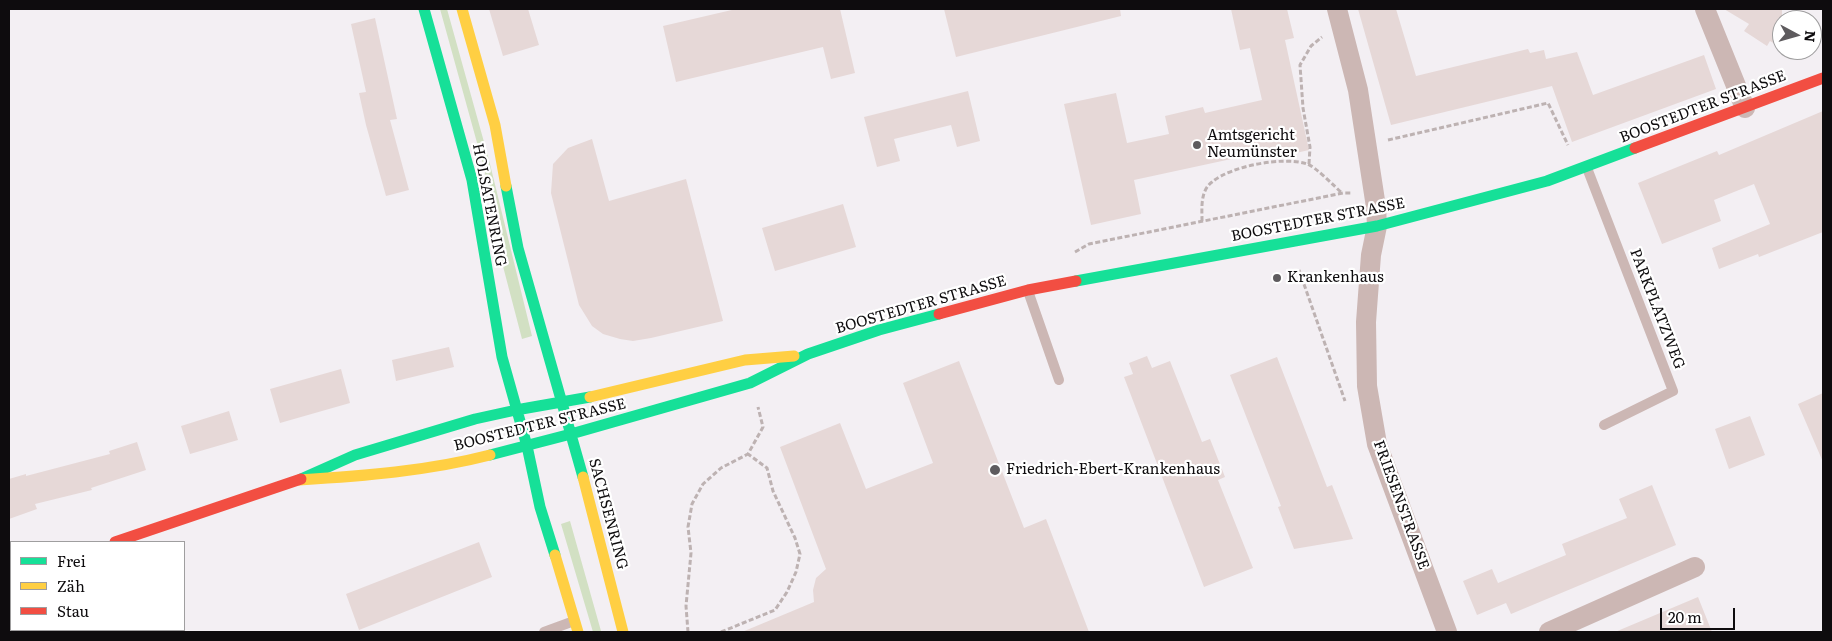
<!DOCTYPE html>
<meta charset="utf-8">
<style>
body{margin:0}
#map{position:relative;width:1832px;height:641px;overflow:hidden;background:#f3eff3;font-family:Literata,serif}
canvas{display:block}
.frame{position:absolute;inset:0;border:10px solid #0e0c0e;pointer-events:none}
.legend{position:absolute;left:10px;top:541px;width:175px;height:90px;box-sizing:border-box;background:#fff;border:1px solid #9f9e9f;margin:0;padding:6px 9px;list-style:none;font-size:15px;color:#0e0c0e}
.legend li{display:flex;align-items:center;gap:10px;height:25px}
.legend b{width:25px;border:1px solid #9f9e9f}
.north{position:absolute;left:1772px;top:10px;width:50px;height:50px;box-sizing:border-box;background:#fff;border:1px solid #9f9e9f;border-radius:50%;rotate:96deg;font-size:14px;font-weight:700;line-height:20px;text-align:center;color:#0e0c0e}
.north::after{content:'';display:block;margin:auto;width:18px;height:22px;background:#5e5b5e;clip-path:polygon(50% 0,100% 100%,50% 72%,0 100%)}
.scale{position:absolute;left:1660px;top:608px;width:75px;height:22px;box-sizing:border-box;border:2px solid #0e0c0e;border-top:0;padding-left:6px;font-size:15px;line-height:18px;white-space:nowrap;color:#0e0c0e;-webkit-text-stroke:4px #fff;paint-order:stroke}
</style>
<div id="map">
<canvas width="1832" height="641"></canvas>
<div class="frame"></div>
<ul class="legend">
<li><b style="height:6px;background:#16e098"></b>Frei</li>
<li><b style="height:6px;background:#ffcf43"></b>Zäh</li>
<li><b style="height:6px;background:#f24e42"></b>Stau</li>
</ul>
<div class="north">N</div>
<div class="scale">20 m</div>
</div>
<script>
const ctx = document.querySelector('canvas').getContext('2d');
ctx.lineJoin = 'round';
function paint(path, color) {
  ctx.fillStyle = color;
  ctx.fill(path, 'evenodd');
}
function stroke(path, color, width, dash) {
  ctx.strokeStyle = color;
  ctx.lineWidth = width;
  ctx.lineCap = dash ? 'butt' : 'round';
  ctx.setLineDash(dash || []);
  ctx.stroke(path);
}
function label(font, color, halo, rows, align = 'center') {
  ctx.font = font + ' Literata,serif';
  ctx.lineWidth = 4.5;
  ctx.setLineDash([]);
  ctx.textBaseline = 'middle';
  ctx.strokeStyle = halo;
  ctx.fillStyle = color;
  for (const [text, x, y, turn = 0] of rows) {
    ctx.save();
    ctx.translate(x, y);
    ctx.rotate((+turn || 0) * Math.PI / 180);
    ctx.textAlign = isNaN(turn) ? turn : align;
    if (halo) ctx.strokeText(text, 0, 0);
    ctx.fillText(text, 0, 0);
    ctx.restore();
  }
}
paint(new Path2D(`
 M440 9H447L489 160 532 336 522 339 499 251 484 168Z
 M570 521 601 631V632H593L561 524Z`), '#d2e0c3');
paint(new Path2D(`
 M489 9H528L539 45 503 56Z
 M736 9H840L855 73 831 79 823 47 676 82 663 26Z
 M944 9H1120L1121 16 956 57Z
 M1231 9H1287L1294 38 1285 40 1309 150 1274 158 1273 150 1134 180 1141 214 1091 225 1064 104 1116 93 1127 143 1169 134 1165 116 1203 107 1205 113 1262 100 1250 48 1240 50Z
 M1358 9H1396L1416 76 1528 49 1530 53 1544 50 1546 59 1577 52 1593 95 1704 55 1716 89 1572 142 1552 86 1391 125Z
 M1724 9H1782V48L1770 41 1767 46 1744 31 1749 24Z
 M375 18 397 119 390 120 409 190 386 196 366 125 359 93 366 92 351 24Z
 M968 91 980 141 957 147 951 125 894 139 900 161 877 167 864 117Z
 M1823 111V232L1759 257 1758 254 1719 269 1712 248 1770 224 1754 184 1714 200 1721 221 1662 244 1638 183 1717 151 1719 155Z
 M592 139 609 201 686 179 723 321 651 338 633 341 620 339 603 334 592 326 579 305 551 193 553 164 568 148Z
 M843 204 856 247 775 271 762 228Z
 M449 347 454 367 396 381 392 360Z
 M1147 356 1152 368 1170 361 1202 442 1210 439 1225 477 1218 480 1253 568 1204 587 1124 377 1133 374 1129 363Z
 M1277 357 1327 487 1332 485 1353 539 1294 549 1278 507 1281 506 1230 375Z
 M959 361 1024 528 1046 519 1089 632H742L814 602 813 590 816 578 826 569 780 447 840 423 866 489 933 463 903 383Z
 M341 369 350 403 280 423 270 389Z
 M1823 393V462L1798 404Z
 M229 411 238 440 190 454 181 426Z
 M1750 416 1765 455 1729 469 1715 429Z
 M137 442 146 470 91 488 92 490 35 504 37 509 9 519V479L26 474V476L110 454 109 451Z
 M1652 485 1676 545 1511 614 1506 603 1477 615 1463 581 1492 569 1498 583 1566 555 1562 544 1627 518 1619 499Z
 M479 542 492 577 359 630 346 594Z
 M1698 597 1712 632H1615Z`), '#e6d8d7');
stroke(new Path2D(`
 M1388 140 1548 103 1568 145
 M1309 164 1310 147 1303 108 1300 65 1311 46 1322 37
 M1202 221C1202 208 1200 191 1212 182 1231 166 1283 156 1307 164 1315 166 1335 187 1342 193
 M1075 252 1089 244 1343 193H1351
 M1299 270 1345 401
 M688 632 686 606 691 553 688 527 692 504 703 484 721 468 748 454 763 427 758 407
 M721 632 775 610 787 592 796 572 800 554 795 538 773 491 767 468 748 454`), '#bdb2b2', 3, [5, 2.5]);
stroke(new Path2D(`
 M1587 168 1673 391 1604 425
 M1028 291 1059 380
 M544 632 574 621`), '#ccb7b4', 10);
stroke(new Path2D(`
 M1337 9 1358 90 1376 207 1377 226 1371 255 1366 322 1367 386 1377 444 1447 632
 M1705 9 1745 108
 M1549 632 1695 567`), '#ccb7b4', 20);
stroke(new Path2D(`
 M424 9 472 180 502 357 527 446 540 507 555 555
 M506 186 518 248 583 477
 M1076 281 1377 226 1547 181 1635 148
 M490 455 571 434 750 383 808 354 879 330 939 314
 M301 479 355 455 475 419 516 410 590 397
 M9 578 11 577`), '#16e098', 11);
stroke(new Path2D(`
 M462 9 495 125 506 186
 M590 397 745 360 794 356
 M583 477 623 632
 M299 480C363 476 428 471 490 455
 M555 555 578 632`), '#ffcf43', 11);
stroke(new Path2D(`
 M1635 148 1823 78
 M939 314 1028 290 1076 281
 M115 542 301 479`), '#f24e42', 11);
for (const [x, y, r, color] of [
 [1197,145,5,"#5e5b5e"],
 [1277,278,5,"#5e5b5e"],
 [995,470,6,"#5e5b5e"]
]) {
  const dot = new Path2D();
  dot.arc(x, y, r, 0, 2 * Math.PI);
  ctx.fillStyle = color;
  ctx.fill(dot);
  stroke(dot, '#fff', 2);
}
label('15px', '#0e0c0e', '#fff', [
 ["BOOSTEDTER STRASSE",1703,107,-21],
 ["HOLSATENRING",489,205,79],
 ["BOOSTEDTER STRASSE",1318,220,-11],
 ["BOOSTEDTER STRASSE",921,305,-16],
 ["PARKPLATZWEG",1657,309,69],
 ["BOOSTEDTER STRASSE",540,425,-14],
 ["FRIESENSTRASSE",1401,505,70],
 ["SACHSENRING",608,514,75]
]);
label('15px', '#0e0c0e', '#fff', [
 ["Amtsgericht",1207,136],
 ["Neumünster",1207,153],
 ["Krankenhaus",1287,278],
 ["Friedrich-Ebert-Krankenhaus",1006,470]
], 'left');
</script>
